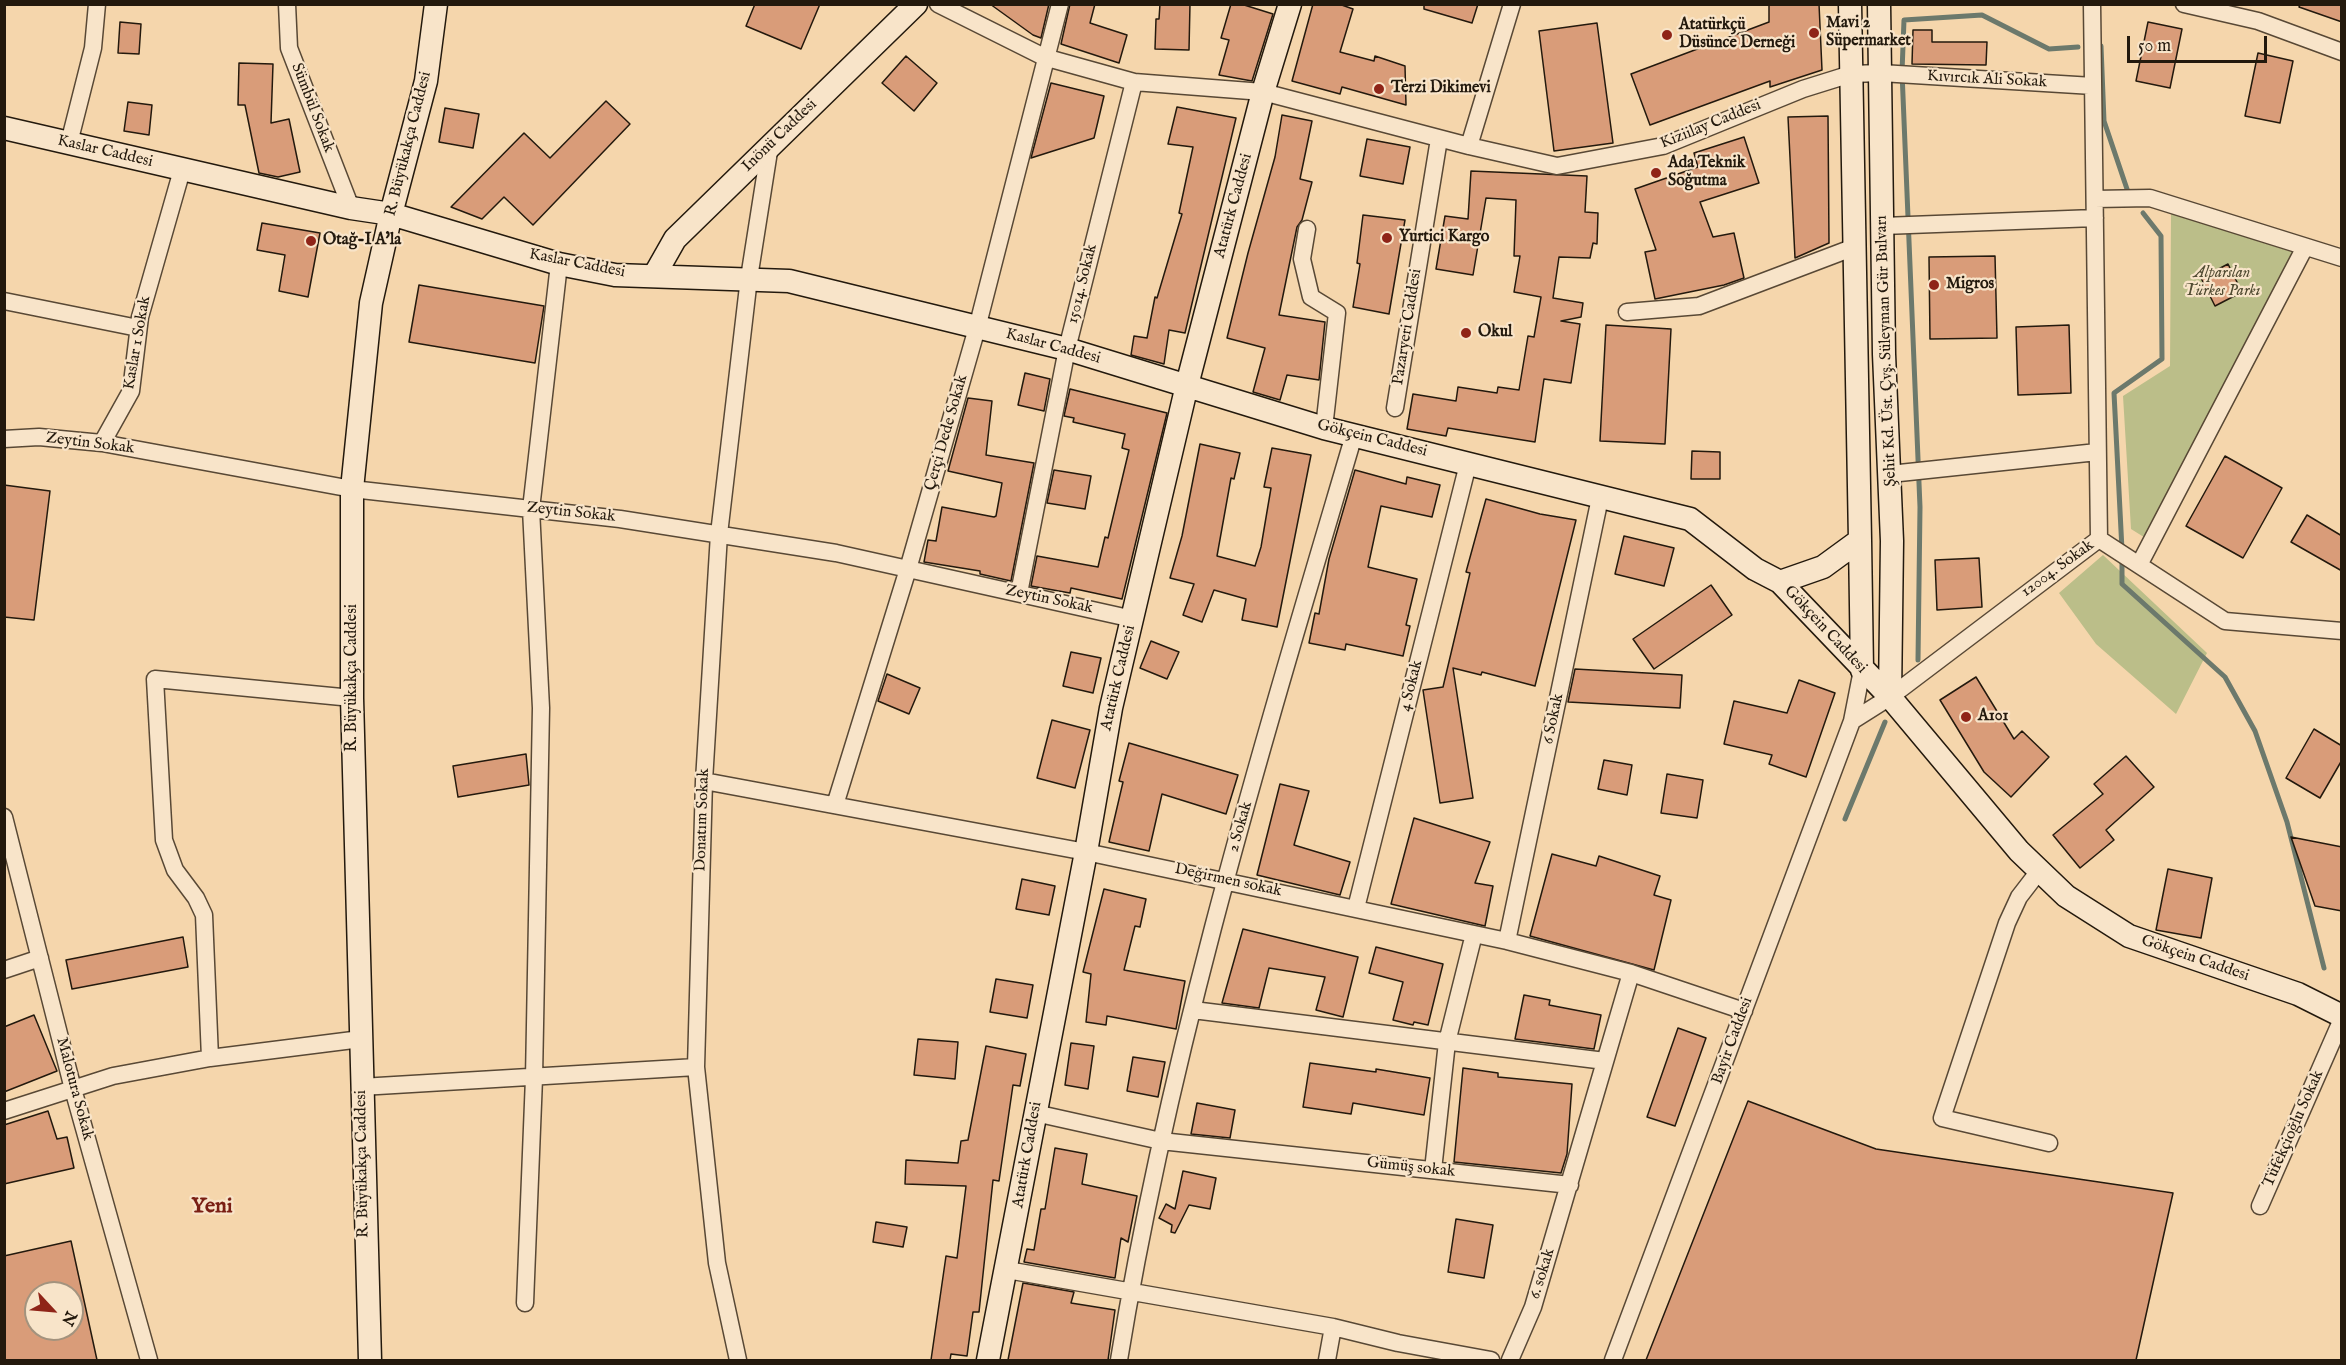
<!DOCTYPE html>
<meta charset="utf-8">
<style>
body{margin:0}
#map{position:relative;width:2346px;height:1365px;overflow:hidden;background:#f5d6ac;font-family:"IM FELL English",serif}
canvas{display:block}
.frame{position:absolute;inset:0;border:6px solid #23190d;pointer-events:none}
.north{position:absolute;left:24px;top:1281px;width:60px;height:60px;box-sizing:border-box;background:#f8e4c9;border:2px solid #a3937e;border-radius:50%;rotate:116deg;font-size:16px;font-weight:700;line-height:24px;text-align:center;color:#23190d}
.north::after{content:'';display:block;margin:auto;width:21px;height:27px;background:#8f2418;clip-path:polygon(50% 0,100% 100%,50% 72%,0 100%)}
.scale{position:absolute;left:2127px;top:36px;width:140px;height:27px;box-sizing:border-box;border:3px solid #23190d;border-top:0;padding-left:8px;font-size:18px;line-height:21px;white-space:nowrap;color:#23190d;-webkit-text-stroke:4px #f8e4c9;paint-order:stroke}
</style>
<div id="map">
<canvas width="2346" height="1365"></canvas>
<div class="frame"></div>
<div class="north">N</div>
<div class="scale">50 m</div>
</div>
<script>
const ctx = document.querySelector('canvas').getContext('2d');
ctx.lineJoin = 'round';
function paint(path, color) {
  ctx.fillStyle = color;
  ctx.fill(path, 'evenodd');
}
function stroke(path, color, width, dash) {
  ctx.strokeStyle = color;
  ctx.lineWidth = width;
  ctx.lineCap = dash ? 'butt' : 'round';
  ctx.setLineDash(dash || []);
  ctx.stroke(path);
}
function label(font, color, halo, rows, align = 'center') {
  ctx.font = font + ' "IM FELL English",serif';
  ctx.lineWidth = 4.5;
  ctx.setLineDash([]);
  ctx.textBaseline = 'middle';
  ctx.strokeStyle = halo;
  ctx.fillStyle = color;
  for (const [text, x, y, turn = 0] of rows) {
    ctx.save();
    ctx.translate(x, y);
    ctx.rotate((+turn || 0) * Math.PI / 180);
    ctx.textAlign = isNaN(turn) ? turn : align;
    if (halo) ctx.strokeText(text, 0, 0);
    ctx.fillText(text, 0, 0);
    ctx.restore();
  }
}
paint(new Path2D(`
 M2171 213 2295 253 2147 539 2131 529 2123 396 2170 366Z
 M2103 555 2207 653 2176 714 2096 644 2059 593Z`), '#bbbe89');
stroke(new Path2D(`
 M2101 46 2104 121 2128 192
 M2122 550 2114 393 2162 359 2161 236 2143 213
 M2122 559V584L2225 677 2255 731 2287 822 2324 968
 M1918 660 1920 507 1902 72 1904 20 1982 15 2049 49 2078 47
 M1845 819 1885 722`), '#6c796c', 5);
const building = new Path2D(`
 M755 4H820L801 49 746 26Z
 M990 4H1049L1041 38 1033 35Z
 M1070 4H1095L1090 23 1127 35 1119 63 1061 44Z
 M1160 4H1190L1189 50 1155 49 1156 19H1159Z
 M1231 4H1241L1273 14 1252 81 1219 75 1229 40 1221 38Z
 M1313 4H1339L1353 9 1340 52 1374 61 1375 56 1405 66 1406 105 1342 87 1340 94 1292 81Z
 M1424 4H1478L1472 23 1424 9Z
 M1769 4H1819L1822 70 1770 87V81L1650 125 1631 74 1769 22Z
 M2300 4H2342V22L2299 7Z
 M120 22 141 24 139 54 118 53Z
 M2148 22 2182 29 2170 88 2136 81Z
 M1597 23 1613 143 1554 151 1539 31Z
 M1913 30H1932V42H1987L1986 65 1912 64Z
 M2258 53 2293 61 2280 123 2245 116Z
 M906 56 937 83 914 111 882 83Z
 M239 63 273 64 271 123 289 119 300 172 278 177 259 173 245 105H238Z
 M1051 83 1104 96 1094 138 1031 158Z
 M606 101 630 124 533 225 504 197 482 219 451 207 524 133 550 158Z
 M128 102 152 105 149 135 124 131Z
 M1177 107 1236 118 1185 333 1169 330 1164 364 1131 355 1134 336 1147 338 1155 297 1157 298 1182 214 1179 213 1193 147 1168 144Z
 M445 108 479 114 473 148 439 142Z
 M1282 115 1312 121 1300 179 1312 182 1302 220 1297 227 1279 315 1325 322 1319 380 1287 375 1280 400 1253 392 1265 348 1227 338 1248 253 1275 157Z
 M1828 116 1829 243 1795 258 1788 117Z
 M1744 137 1759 183 1700 202 1713 237 1734 233 1744 278 1724 285 1655 299 1645 252 1656 250 1635 189 1698 167 1694 153Z
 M1367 139 1410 147 1403 184 1360 176Z
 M1471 171 1587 176 1585 212 1598 213 1597 244 1593 243 1590 258 1559 257 1553 298 1583 303 1581 317 1561 321 1580 324 1571 383 1544 379 1535 442 1448 428 1446 436 1407 429 1413 394 1456 401 1458 387 1497 393 1498 387 1519 390 1528 336 1534 337 1541 297 1514 292 1520 256H1514L1516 200 1486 198 1473 275 1436 269 1445 216 1468 219Z
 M1363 215 1405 220 1389 314 1353 307 1360 264 1357 263Z
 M262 223 320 233 308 297 279 291 285 255 257 250Z
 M1995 256 1997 338 1930 339 1929 257Z
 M2228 264 2242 292 2215 306 2201 278Z
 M419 285 544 306 535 363 409 342Z
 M1606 325 1671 329 1665 444 1600 441Z
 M2069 325 2071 393 2018 395 2016 327Z
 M1025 373 1050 379 1044 411 1018 405Z
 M1070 389 1167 413 1122 599 1071 588 1070 593 1031 586 1037 556 1098 567 1105 537 1108 538 1129 450 1122 448 1125 434 1073 422 1074 418 1064 416Z
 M968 398 992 401 986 455 1034 463 1011 581 980 574V571L924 562 928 540 936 541 942 507 994 517 996 516 1002 483 948 471Z
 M1200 444 1240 453 1234 479 1231 478 1217 556 1255 566 1261 547 1271 488 1264 487 1272 448 1311 455 1277 627 1242 620 1246 599 1214 590 1202 622 1183 615 1194 584 1170 578 1182 536Z
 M1692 451 1720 452V479H1691Z
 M2225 456 2282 488 2243 558 2186 526Z
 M1054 470 1091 476 1085 509 1047 503Z
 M1355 470 1406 484 1407 477 1440 485 1432 517 1381 506 1368 567 1417 579 1406 625 1410 626 1403 656 1346 644 1345 650 1309 643 1315 613 1319 614 1329 559Z
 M4 485 50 491 34 620 4 617Z
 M1486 499 1540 514 1576 520 1535 686 1482 672 1481 675 1453 668 1473 798 1440 803 1423 690 1443 687 1470 573 1466 572Z
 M2307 515 2342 536V571L2291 542Z
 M1624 536 1674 548 1664 586 1615 574Z
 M1979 558 1982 607 1937 610 1935 560Z
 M1711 585 1732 615 1654 669 1633 639Z
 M1151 641 1179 652 1167 679 1140 668Z
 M1071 652 1101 658 1093 693 1063 686Z
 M1575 669 1682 675 1680 708 1568 702Z
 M887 674 920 688 909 714 878 701Z
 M1976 677 2014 739 2022 731 2049 757 2011 797 1984 772 1940 700Z
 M1799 680 1835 693 1806 777 1769 764 1772 755 1724 744 1734 701 1787 713Z
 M1052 720 1090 730 1075 788 1037 778Z
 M2314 729 2342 746V760L2320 798 2286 778Z
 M1129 743 1238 775 1226 814 1162 794 1149 851 1109 842 1123 782 1119 781Z
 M526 754 529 785 458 797 453 766Z
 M2126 756 2154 787 2106 830 2114 840 2080 868 2053 835 2103 794 2094 784Z
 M1604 760 1632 765 1627 795 1598 789Z
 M1667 774 1703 780 1697 818 1661 813Z
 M1280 784 1309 791 1294 845 1350 862 1340 895 1257 875Z
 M1414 818 1490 842 1475 883 1493 886 1485 926 1391 904Z
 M2291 837 2342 847V911L2315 906Z
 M1552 854 1596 866 1599 856 1660 876 1654 895 1671 900 1654 970 1530 936Z
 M2168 869 2212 878 2201 938 2156 930Z
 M1022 879 1055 886 1049 915 1016 909Z
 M1104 889 1146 899 1140 927 1135 926 1124 970 1185 981 1176 1029 1107 1016 1106 1025 1086 1022 1091 974 1083 972Z
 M1243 929 1358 957 1343 1017 1316 1010 1325 977 1269 968 1259 1008 1222 1003Z
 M183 937 188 967 72 989 66 960Z
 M1376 947 1443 964 1428 1025 1414 1022 1413 1025 1393 1020 1403 982 1369 973Z
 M996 979 1033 985 1027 1018 990 1012Z
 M1524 995 1550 1000 1549 1005 1601 1015 1594 1049 1515 1039Z
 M34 1015 57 1071 4 1092V1027Z
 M1678 1028 1706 1038 1675 1126 1647 1117Z
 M918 1039 958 1042 955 1079 914 1075Z
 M1071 1043 1094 1046 1088 1089 1065 1085Z
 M986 1046 1026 1054 1020 1086 1013 1085 999 1181 993 1180 979 1312H973L967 1356 951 1354 950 1360H931L946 1256 957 1258 966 1186 905 1184 906 1160 958 1163 961 1141 968 1140Z
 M1133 1057 1165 1062 1158 1097 1127 1091Z
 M1310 1063 1376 1072V1069L1430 1078 1424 1115 1353 1103 1351 1114 1303 1107Z
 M1463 1068 1498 1073V1077L1572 1084 1567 1154 1561 1173 1454 1162Z
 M1748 1101 1876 1149 2173 1193 2136 1360H1646Z
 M1197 1103 1235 1110 1230 1138 1191 1134Z
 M48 1111 57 1139 67 1137 74 1168 4 1184V1125Z
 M1055 1148 1087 1154 1082 1184 1137 1196 1128 1242 1121 1238 1115 1278 1024 1262 1027 1249 1034 1250 1041 1209H1045Z
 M1183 1171 1216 1178 1210 1209 1189 1205 1175 1233 1171 1232 1172 1225 1159 1218 1166 1204 1175 1209Z
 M1456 1219 1493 1225 1484 1278 1448 1272Z
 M876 1222 907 1227 903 1247 873 1242Z
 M71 1241 97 1360H4V1256ZM36 1293H72V1329H36Z
 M1023 1283 1074 1292 1071 1303 1115 1310 1108 1360H1008Z`);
paint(building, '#d99c79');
stroke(building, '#23190d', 1.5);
const street = new Path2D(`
 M287 4 289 48 351 208
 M938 4 1044 57 1134 82 1263 92 1469 146 1557 166 1663 146 1803 89 1851 74 1881 73 2093 86
 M2092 4 2099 539
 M2184 4 2258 21 2342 52
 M69 143 93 48 97 4
 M1469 146 1512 4
 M2095 199 2150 198 2342 258
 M1883 226 2095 218
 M1307 229 1302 259 1311 297 1337 313 1324 428
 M4 301 138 328
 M1627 312 1699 306 1852 248
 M1395 408 1439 139
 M4 439 39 437 102 443 352 489 620 519 836 553 1133 619
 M102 443 131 391 140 317 182 170
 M1890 474 2097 452
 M2139 565 2305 247
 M1019 593 1067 349 1134 82
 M1852 721 1890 697 2099 539 2225 621 2342 631
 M704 781 1086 852 1507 941 1631 973 1744 1011
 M835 805 908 569 977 328 1060 4
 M4 817 73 1089 149 1360
 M2039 871 2019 897 2007 923 1942 1118 2049 1143
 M1356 908 1468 464
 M1507 941 1600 498
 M4 970 40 958
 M1193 1010 1605 1061
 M210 1058 204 915 196 898 175 870 164 840 155 679 352 698
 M361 1087 696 1067
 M4 1111 113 1076 210 1058 361 1039
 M1035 1113 1161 1141 1570 1185
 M1433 1170 1447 1042 1474 934
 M2260 1206 2342 1019
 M1007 1270 1333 1327 1398 1343 1491 1360
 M525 1303 534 1078 541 708 531 509 559 264
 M738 1360 717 1263 696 1067 704 781 719 534 749 278 770 145
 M1119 1360C1170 1046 1264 740 1354 435
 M1327 1360 1333 1327
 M1510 1360 1533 1307 1631 973
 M1613 1360 1852 721 1862 670`);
const secondary = new Path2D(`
 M1879 4 1884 354 1892 541 1890 697
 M4 128 351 208 391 214 559 264 615 275 789 281 1067 349 1324 428 1690 519 1755 569 1780 582 1890 697 2019 851 2066 896 2129 936 2298 994 2342 1016
 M654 276 675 239 916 4
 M1860 540 1862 670
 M1780 582 1823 567 1860 540 1850 4
 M370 1360 352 698V489L371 303 391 214 426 81 436 4
 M988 1360 1086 852 1111 708 1187 385 1263 92 1290 4`);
stroke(street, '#584835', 19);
stroke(secondary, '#23190d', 25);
stroke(street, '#f8e4c9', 16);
stroke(secondary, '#f8e4c9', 22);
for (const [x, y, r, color] of [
 [1814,33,6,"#8f2418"],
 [1667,35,6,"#8f2418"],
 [1379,89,6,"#8f2418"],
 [1656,173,6,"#8f2418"],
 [1387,238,6,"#8f2418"],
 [311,241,6,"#8f2418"],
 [1934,285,6,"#8f2418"],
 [1466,333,6,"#8f2418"],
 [1966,717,6,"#8f2418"]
]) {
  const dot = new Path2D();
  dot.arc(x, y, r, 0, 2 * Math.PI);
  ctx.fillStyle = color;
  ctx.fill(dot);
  stroke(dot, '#f8e4c9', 2);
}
label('bold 16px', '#23190d', '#f8e4c9', [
 ["Mavi 2",1826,24],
 ["Süpermarket",1826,42],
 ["Atatürkçü",1679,26],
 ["Düsünce Derneği",1679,44],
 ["Terzi Dikimevi",1391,89],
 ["Ada Teknik",1668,164],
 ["Soğutma",1668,182],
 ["Yurtici Kargo",1399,238],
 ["Otağ-I A'la",323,241],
 ["Migros",1946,285],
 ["Okul",1478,333],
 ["A101",1978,717]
], 'left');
label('16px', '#23190d', '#f8e4c9', [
 ["Kıvırcık Ali Sokak",1987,80,3],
 ["Sümbül Sokak",312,108,69],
 ["Kiziilay Caddesi",1711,125,-22],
 ["Inönü Caddesi",780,136,-44],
 ["R. Büyükakça Caddesi",409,144,-76],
 ["Kaslar Caddesi",105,152,13],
 ["Atatürk Caddesi",1234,206,-75],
 ["Kaslar Caddesi",577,264,11],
 ["15014. Sokak",1083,284,-76],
 ["Pazaryeri Caddesi",1408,327,-81],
 ["Kaslar 1 Sokak",138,343,-80],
 ["Kaslar Caddesi",1053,347,15],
 ["Şehit Kd. Üst. Çvş. Süleyman Gür Bulvarı",1887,351,-92],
 ["Çerçi Dede Sokak",947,433,-74],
 ["Gökçein Caddesi",1372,439,14],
 ["Zeytin Sokak",90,444,7],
 ["Zeytin Sokak",571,513,6],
 ["12004. Sokak",2058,569,-36],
 ["Zeytin Sokak",1049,600,12],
 ["Gökçein Caddesi",1825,630,47],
 ["R. Büyükakça Caddesi",353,678,-90],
 ["Atatürk Caddesi",1119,678,-77],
 ["4 Sokak",1412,686,-76],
 ["6 Sokak",1554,719,-78],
 ["Donatım Sokak",703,820,-88],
 ["2 Sokak",1241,827,-74],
 ["Değirmen sokak",1228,881,12],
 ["Gökçein Caddesi",2195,959,19],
 ["Bayir Caddesi",1733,1041,-70],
 ["Malotura Sokak",74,1089,75],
 ["Tüfekçioğlu Sokak",2294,1129,-66],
 ["Atatürk Caddesi",1028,1155,-80],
 ["R. Büyükakça Caddesi",363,1164,-91],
 ["Gümüş sokak",1411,1168,6],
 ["6. sokak",1543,1274,-73]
]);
label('italic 16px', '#514b32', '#f8e4c9', [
 ["Alparslan",2222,274],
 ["Türkes Parkı",2222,292]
]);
label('bold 22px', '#7a1f14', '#f8e4c9', [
 ["Yeni",212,1207]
]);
</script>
